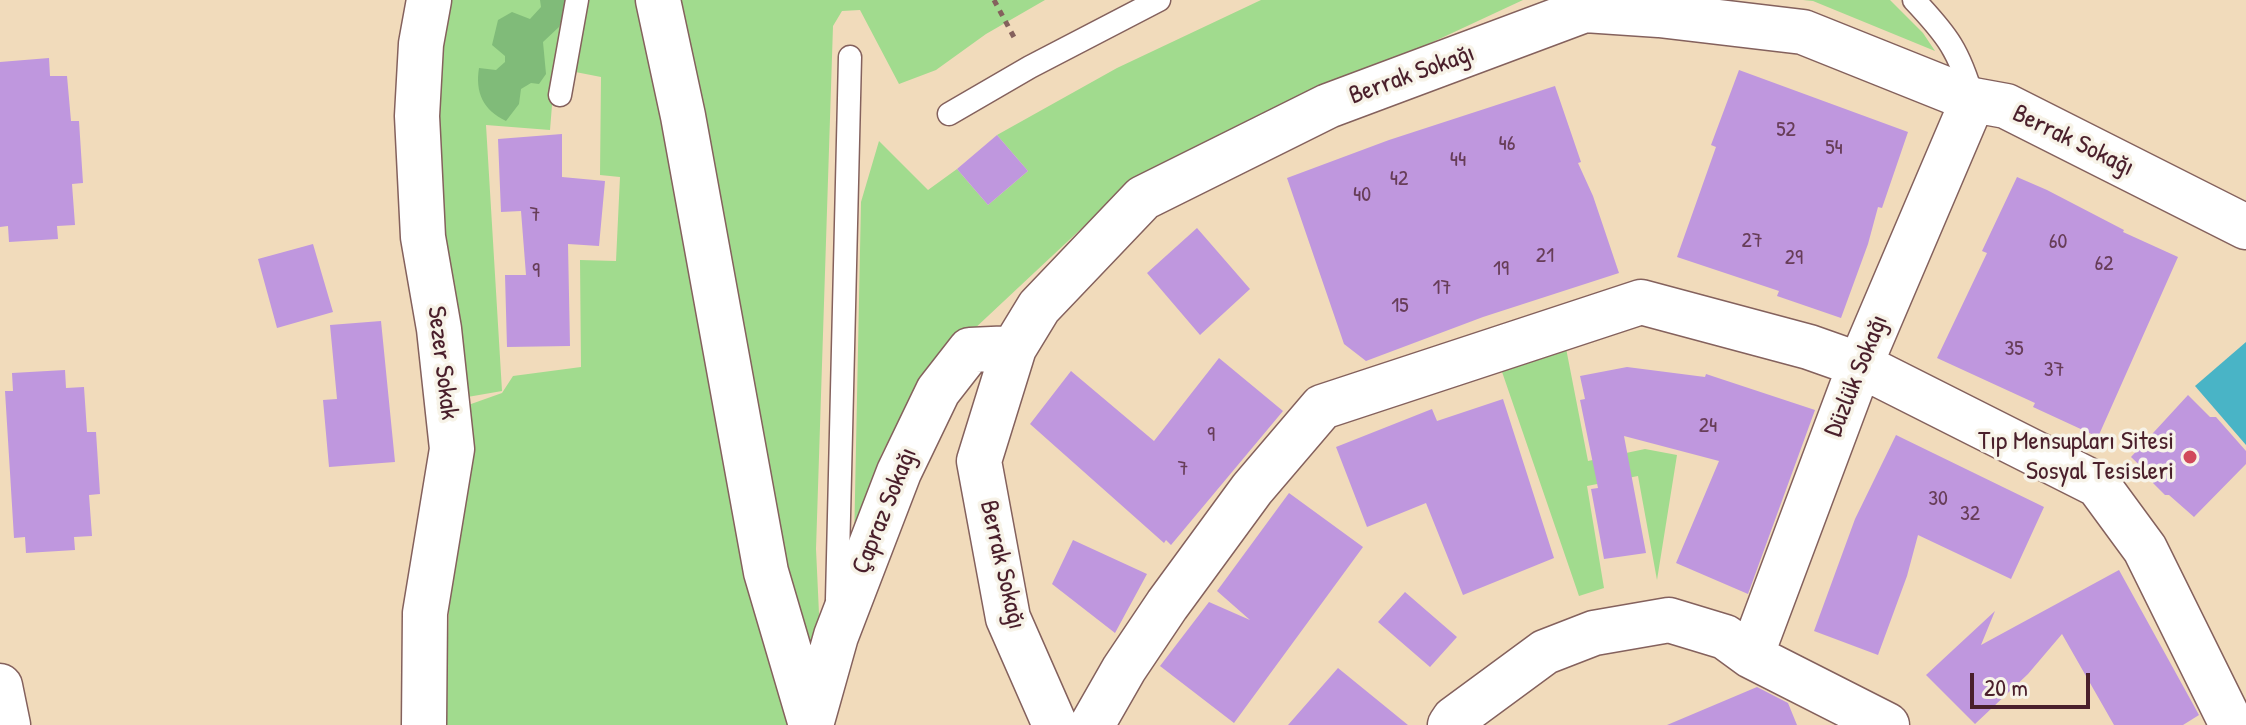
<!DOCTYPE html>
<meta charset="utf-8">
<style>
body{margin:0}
#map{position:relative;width:2246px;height:725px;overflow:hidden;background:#f1dbbb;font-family:"Patrick Hand",sans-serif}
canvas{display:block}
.scale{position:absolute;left:1970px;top:673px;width:120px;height:36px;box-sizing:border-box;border:4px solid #4a1f2b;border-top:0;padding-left:10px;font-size:24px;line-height:28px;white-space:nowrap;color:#4a1f2b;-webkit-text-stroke:6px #f7f3e8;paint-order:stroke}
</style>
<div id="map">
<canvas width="2246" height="725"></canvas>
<div class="scale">20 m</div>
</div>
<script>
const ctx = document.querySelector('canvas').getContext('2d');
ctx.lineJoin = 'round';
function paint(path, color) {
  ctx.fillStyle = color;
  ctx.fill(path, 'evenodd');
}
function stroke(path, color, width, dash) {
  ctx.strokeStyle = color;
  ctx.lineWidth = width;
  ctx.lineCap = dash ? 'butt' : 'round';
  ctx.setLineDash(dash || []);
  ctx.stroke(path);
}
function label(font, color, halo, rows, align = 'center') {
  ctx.font = font + ' "Patrick Hand",sans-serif';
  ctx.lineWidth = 7;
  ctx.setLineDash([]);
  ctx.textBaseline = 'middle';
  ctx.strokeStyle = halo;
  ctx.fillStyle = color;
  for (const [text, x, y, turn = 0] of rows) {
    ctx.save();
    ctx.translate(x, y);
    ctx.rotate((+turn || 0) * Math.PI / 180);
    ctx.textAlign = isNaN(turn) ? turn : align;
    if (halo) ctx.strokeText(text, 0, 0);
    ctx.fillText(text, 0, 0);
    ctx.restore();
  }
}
paint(new Path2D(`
 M449 0H639L793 725H445L449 608 460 449 457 409 502 393 513 376 581 367 580 260 616 261 620 177 600 175 601 77 555 68 550 130 486 125 502 391 456 399 434 109Z
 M678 0H1045L986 34 936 70 899 84 860 10 842 11 833 26 816 549 820 635 809 651 796 617Z
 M1261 0H1523L1130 183 972 331 914 391 881 455 854 544 861 202 879 141 928 190 957 169 988 205 1028 171 997 135 1117 68Z
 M1803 0H1890L1923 33 1935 51 1813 1Z
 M1565 343 1588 461 1645 449 1677 455 1657 580 1638 476 1587 486 1604 588 1579 596 1500 366Z`), '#a1db8e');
paint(new Path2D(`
 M540 0H570L559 27 543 42 546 74 539 84 531 83 521 89 519 104 506 121C483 110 475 92 479 68L496 70 505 62V56L492 45 498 20 512 12 530 19 541 7Z`), '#80bb79');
paint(new Path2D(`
 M2246 342V445L2195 386Z`), '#49b4c6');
paint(new Path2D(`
 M49 58 50 76H67L71 121H79L83 183 72 184 75 225 57 226 58 239 9 242 8 226 0 227V62Z
 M1739 70 1908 132 1882 208 1878 207 1868 244 1841 318 1777 296 1779 291 1677 257 1716 147 1711 145Z
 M1555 86 1581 162 1578 163 1593 196 1619 273 1483 317 1366 361 1344 344 1287 178 1389 140Z
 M562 134V177L605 181 599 246 568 244 570 346 507 347 505 275H526L521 211 501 212 498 139Z
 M997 135 1028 171 988 205 957 169Z
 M2017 177 2047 190 2124 230 2123 232 2178 257 2098 437 2033 407 2035 403 1937 358 1987 253 1982 251Z
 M1197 228 1250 289 1200 335 1147 273Z
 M313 244 333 312 277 328 258 259Z
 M381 321 395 462 329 467 323 400 337 399 330 325Z
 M1219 358 1283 411 1171 545 1166 540 1164 543 1030 424 1071 371 1154 441Z
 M1627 367 1705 377 1706 374 1815 410 1748 594 1676 563 1719 461 1624 436 1646 553 1604 559 1591 489 1598 488 1580 400 1585 399 1580 376Z
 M65 370 66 388 84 387 87 432H96L100 494 89 495 92 536 74 537 75 550 26 553 25 537 14 538 5 391H13L12 373Z
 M2188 395 2210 417H2216L2246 451V464L2194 517 2169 495H2165L2153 483V478L2131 457Z
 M1503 399 1554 558 1463 595 1426 503 1367 527 1336 447 1432 409 1437 421Z
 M1896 435 2044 507 2011 579 1918 535 1907 576 1878 655 1814 631 1855 519Z
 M1289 493 1363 547 1234 723 1160 666 1209 602 1250 620 1217 591Z
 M1073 540 1147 574 1115 633 1052 584Z
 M2119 570 2199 715 2183 725H2114L2062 634 2028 674 1975 724 1926 675 1995 611 1981 645Z
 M1405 592 1457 637 1430 667 1378 622Z
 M1338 668 1408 725H1288Z
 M1757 687 1788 703 1797 725H1667Z`), '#bf97de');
const service = new Path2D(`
 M1914 0C1948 36 1959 51 1973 99
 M560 95 577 0
 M949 114 1030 67 1159 0
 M837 599 850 57`);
const minor = new Path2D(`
 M658 0 683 116 766 572 811 725
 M1751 656 1860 365 1973 100
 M0 686 8 725
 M424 725 425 613 452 449 439 329 423 237 417 116 421 44 429 0
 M811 725 836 636 899 472 938 391 970 350 1014 348
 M1055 725 1008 618 979 461 1014 348 1039 307 1143 198 1328 106 1585 10 1659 15 1803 32 1973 100 2006 106 2246 227
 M1092 725 1124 669 1167 605 1252 489 1322 407 1641 302 1809 347 1860 365 2098 485 2145 549 2232 725
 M1450 725 1454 719 1545 652 1594 633 1669 620 1725 637 1751 656 1887 725`);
stroke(service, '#84615d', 25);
stroke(minor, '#84615d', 47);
stroke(new Path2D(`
 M994 0 1016 41`), '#84615d', 5, [6, 6]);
stroke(service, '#fff', 22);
stroke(minor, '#fff', 44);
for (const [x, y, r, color] of [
 [2190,457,8,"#d1495b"]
]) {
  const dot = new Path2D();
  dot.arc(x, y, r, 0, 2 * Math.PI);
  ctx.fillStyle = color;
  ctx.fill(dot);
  stroke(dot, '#f7f3e8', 3);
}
label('22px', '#673d58', null, [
 ["52",1786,130],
 ["46",1507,144],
 ["54",1834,148],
 ["44",1458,160],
 ["42",1399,179],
 ["40",1362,195],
 ["7",535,215],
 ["27",1752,241],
 ["60",2058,242],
 ["21",1545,256],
 ["29",1794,258],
 ["62",2104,264],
 ["19",1501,269],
 ["9",536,271],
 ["17",1442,288],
 ["15",1400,306],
 ["35",2014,349],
 ["37",2054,370],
 ["24",1708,426],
 ["9",1211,435],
 ["7",1183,469],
 ["30",1938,499],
 ["32",1970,514]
]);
label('26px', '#4a1f2b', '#f7f3e8', [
 ["Berrak Sokağı",1412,75,-20],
 ["Berrak Sokağı",2073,141,26],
 ["Sezer Sokak",442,363,83],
 ["Düzlük Sokağı",1857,376,-68],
 ["Çapraz Sokağı",885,511,-68],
 ["Berrak Sokağı",1002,565,77]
]);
label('26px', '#4a1f2b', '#f7f3e8', [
 ["Tıp Mensupları Sitesi",2174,442],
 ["Sosyal Tesisleri",2174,472]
], 'right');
</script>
